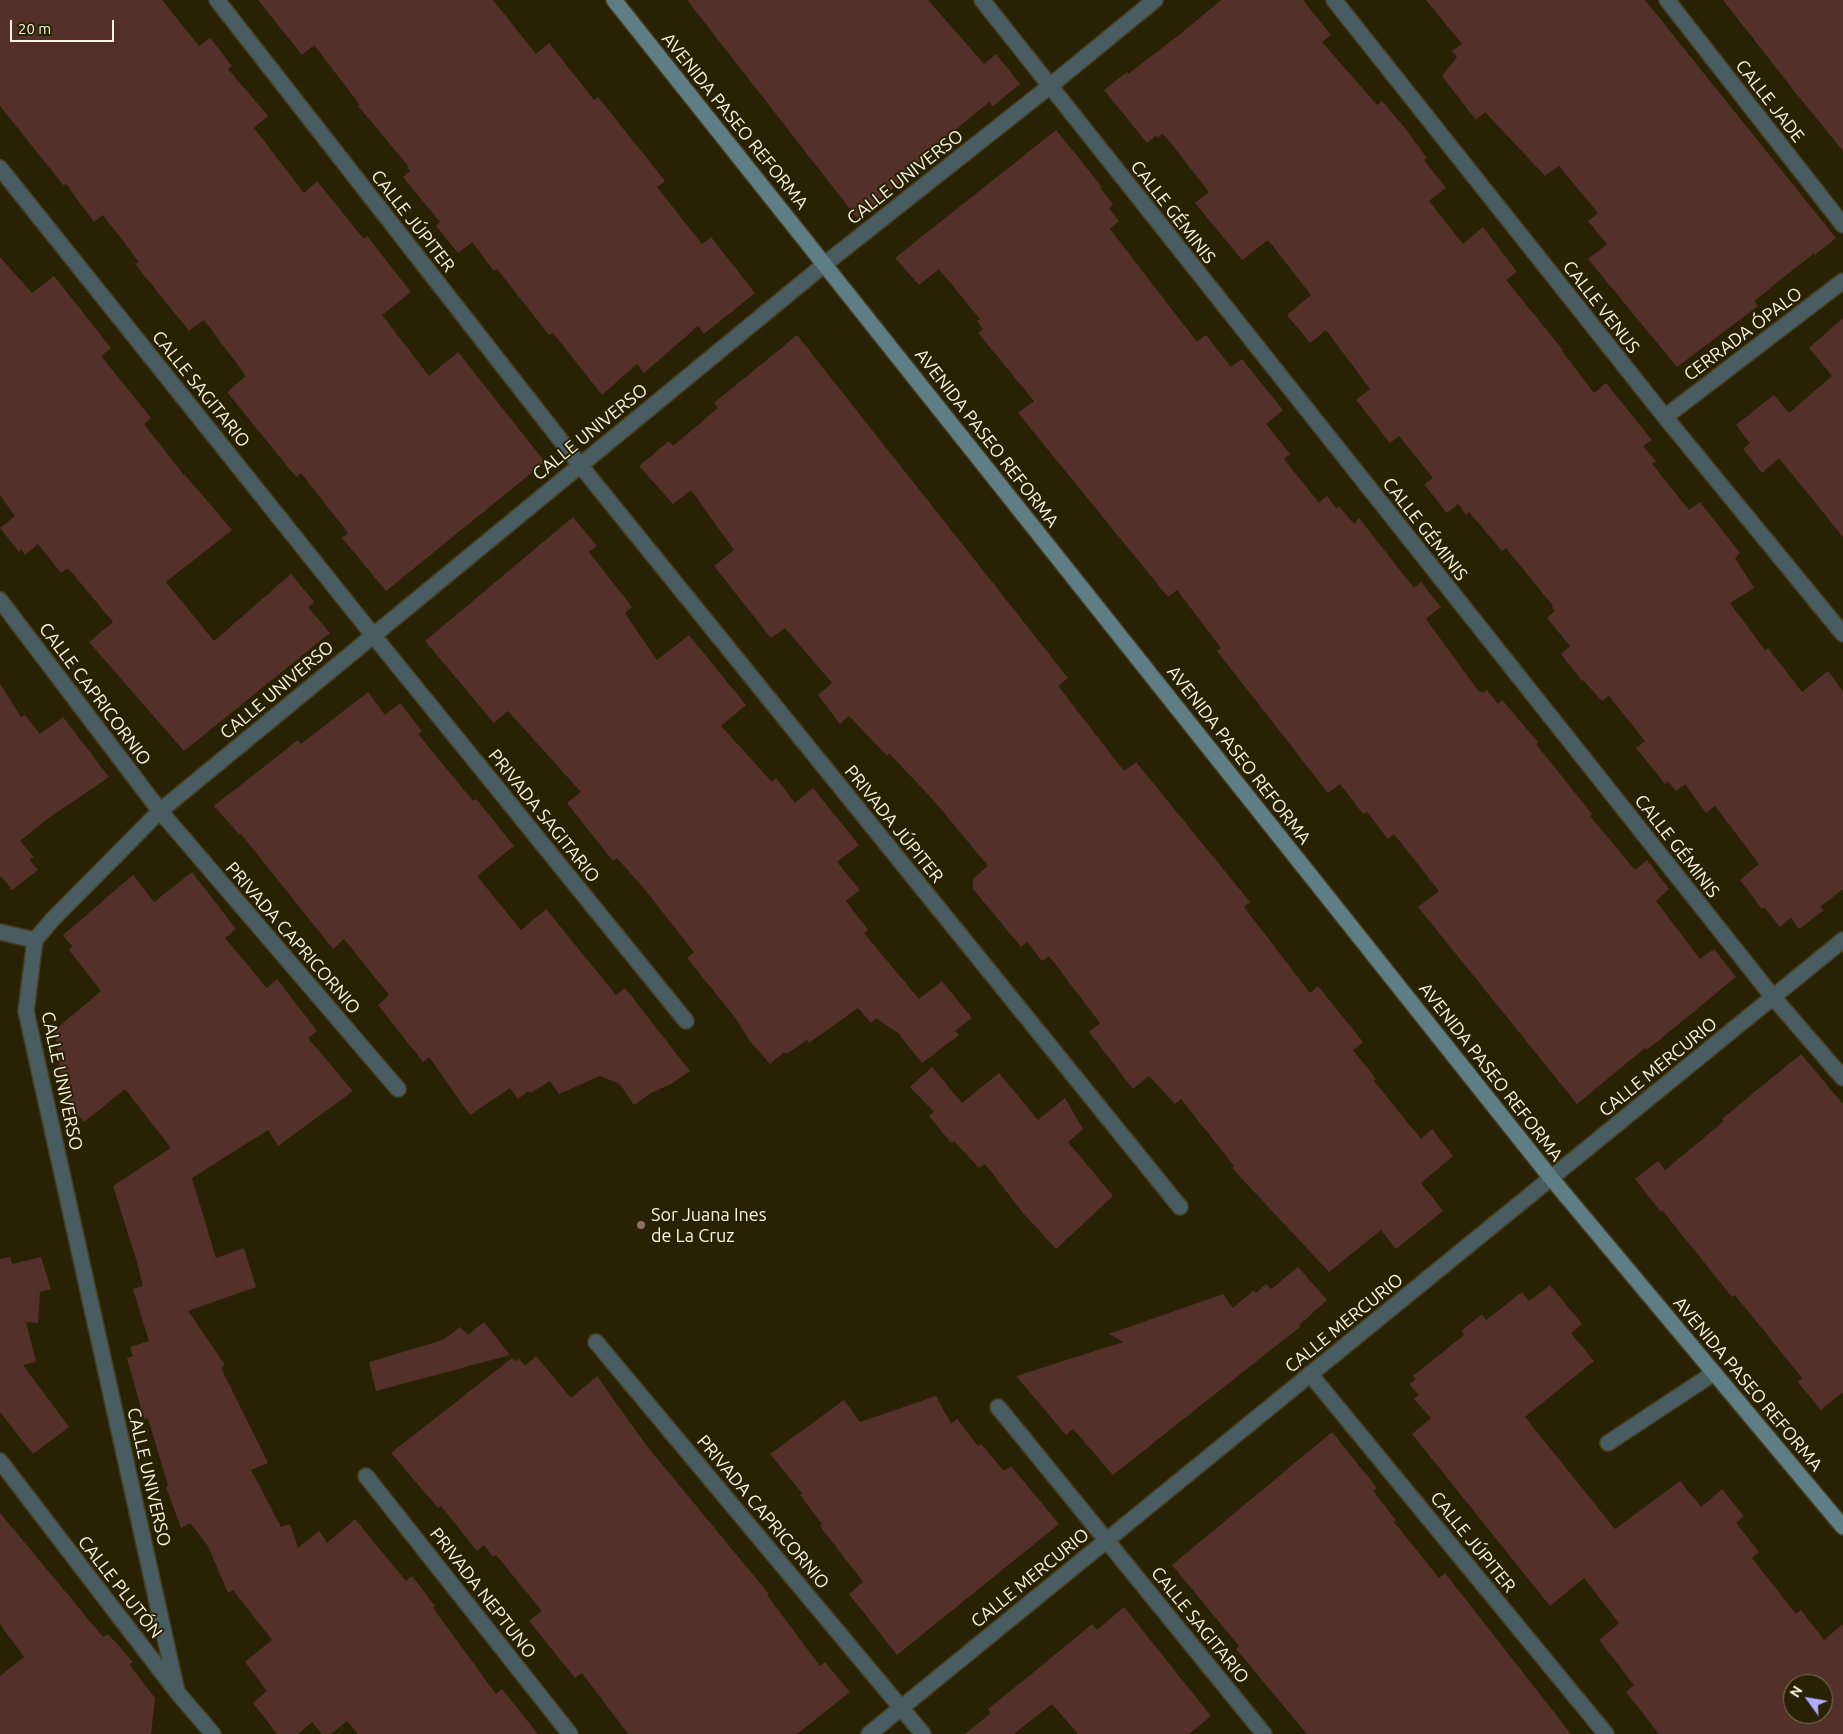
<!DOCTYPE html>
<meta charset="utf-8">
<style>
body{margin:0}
#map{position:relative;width:1843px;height:1734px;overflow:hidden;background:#292103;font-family:Ubuntu,sans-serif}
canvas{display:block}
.north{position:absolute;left:1783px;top:1674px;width:50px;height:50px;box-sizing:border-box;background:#292103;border:1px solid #7c765d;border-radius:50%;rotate:302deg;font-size:14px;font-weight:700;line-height:20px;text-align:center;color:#f9f5e3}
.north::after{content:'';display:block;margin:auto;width:18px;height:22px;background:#b0aefa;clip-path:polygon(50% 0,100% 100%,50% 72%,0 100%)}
.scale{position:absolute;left:10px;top:20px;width:104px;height:22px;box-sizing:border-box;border:2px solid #f9f5e3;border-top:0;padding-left:6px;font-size:15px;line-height:18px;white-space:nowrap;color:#f9f5e3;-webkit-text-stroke:4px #292103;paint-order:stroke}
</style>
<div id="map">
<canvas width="1843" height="1734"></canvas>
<div class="north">N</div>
<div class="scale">20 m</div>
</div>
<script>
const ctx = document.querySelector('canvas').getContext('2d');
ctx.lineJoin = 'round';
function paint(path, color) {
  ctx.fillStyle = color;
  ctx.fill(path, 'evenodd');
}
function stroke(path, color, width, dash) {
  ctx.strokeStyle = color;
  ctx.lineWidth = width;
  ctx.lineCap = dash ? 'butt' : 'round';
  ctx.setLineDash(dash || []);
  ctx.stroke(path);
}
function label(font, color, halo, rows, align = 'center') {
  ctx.font = font + ' Ubuntu,sans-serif';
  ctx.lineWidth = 4;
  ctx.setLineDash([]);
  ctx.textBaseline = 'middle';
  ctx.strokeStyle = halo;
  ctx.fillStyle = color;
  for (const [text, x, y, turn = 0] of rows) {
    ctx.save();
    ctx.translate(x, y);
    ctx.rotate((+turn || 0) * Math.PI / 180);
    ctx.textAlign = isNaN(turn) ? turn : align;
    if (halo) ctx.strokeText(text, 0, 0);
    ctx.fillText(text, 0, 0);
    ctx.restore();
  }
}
paint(new Path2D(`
 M0 0H162L199 46 210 38 232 66 228 69 268 116 254 128 304 193 317 181 364 239 367 236 411 292 382 315 429 376 458 352 545 462 386 591 342 538 348 533 301 473 296 477 227 392 246 376 204 320 189 331 135 264 139 262 103 215 94 222 66 184 64 186 0 106Z
 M258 0H493L536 54 549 43 594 100 598 97 665 181 657 187 702 244 711 237 755 293 704 334 698 326 644 373 637 364 602 395 553 333 549 335 497 269 494 271 472 242 458 253 436 226 440 222 403 177 410 171 407 168 409 167 358 106 360 105 314 45 302 55Z
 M687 0H928L984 64 996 54 1020 84 993 106 989 102 945 139 948 143 857 218Z
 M1221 0H1303L1331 35 1322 42 1377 105 1382 101 1405 128 1427 158 1424 160 1446 188 1429 201 1463 244 1483 227 1517 272 1506 280 1563 350 1562 351 1594 393 1606 383 1652 440 1643 446 1656 461 1652 464 1689 510 1700 502 1740 553 1735 558 1754 588 1730 603 1765 650 1768 648 1802 692 1828 671 1843 691V889L1820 907 1824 910 1799 929 1791 918 1780 927 1764 907 1762 909 1740 880 1759 864 1715 806 1706 813 1685 784 1676 791 1668 781 1665 784 1636 748 1645 741 1609 696 1602 701 1583 680 1582 681 1561 654 1570 646 1547 618 1555 611 1552 608 1553 606 1506 548 1502 551 1469 512 1466 515 1458 504 1447 513 1424 484 1433 478 1399 436 1390 443 1356 400 1370 389 1326 330 1310 343 1287 315 1311 295 1268 240 1242 260 1195 203 1209 192 1166 137 1162 134 1158 138 1156 136 1147 143 1104 90 1127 72 1128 74 1179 35Z
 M1426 0H1645L1836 238 1815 255 1814 253 1754 301 1758 306 1677 367 1588 259 1607 244 1588 221 1598 213 1559 166 1545 176 1485 112 1476 120 1442 76 1457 57 1452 51 1462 44Z
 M1723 0H1843V151L1795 92Z
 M1056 130 1102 187 1100 188 1113 204 1109 208 1119 221 1110 229 1197 342 1206 335 1231 367 1242 359 1283 410 1266 424 1290 454 1284 459 1319 503 1327 496 1336 508 1339 506 1354 524 1359 518 1414 588 1421 582 1441 607 1426 619 1480 693 1482 691 1483 693 1487 690 1498 704 1502 700 1538 742 1536 744 1592 814 1590 816 1635 870 1647 860 1669 889 1656 901 1700 959 1714 949 1736 977 1647 1050 1645 1048 1577 1104 1418 907 1439 891 1394 834 1388 839 1367 812 1363 814 1340 784 1328 793 1217 651 1221 648 1177 590 1168 597 1018 413 1034 401 978 333 983 329 977 321 980 319 939 269 919 285 895 258Z
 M0 257 32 293 54 276 111 348 101 356 151 418 144 424 184 475H185L232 530 166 582 214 641 291 574 314 602 308 607 330 633 184 751 89 642 113 622 68 568 61 573 38 544 25 555 21 549 19 552 0 528 15 516 0 495Z
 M1843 318V537L1779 458 1762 473 1743 449 1750 443 1736 425 1774 395 1789 413 1832 376 1809 348Z
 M797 335 1068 678 1058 686 1124 771 1136 762 1250 902 1244 907 1310 993 1318 986 1363 1042 1353 1050 1376 1079 1374 1081 1421 1139 1432 1129 1453 1156 1421 1183 1443 1211 1396 1249 1381 1230 1329 1272 1232 1168 1234 1166 1181 1099 1175 1104 1149 1076 1133 1089 1089 1032 1100 1023 1049 956 1042 961 1027 942 1021 947 973 889V879L988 866 935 802 889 753 887 756 849 716 840 724 818 695 832 683 785 628 771 638 714 566 734 550 691 490 673 504 639 466 669 441 673 446 718 408 714 403Z
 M573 517 597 546 589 552 632 607 625 613 657 660 689 635 746 705 721 726 772 782 776 778 795 803 813 788 859 845 837 862 860 890 846 901 868 930 864 933 919 999 942 981 972 1018 955 1031 959 1035 922 1063 898 1033 876 1018 871 1023 858 1008 809 1043 807 1040 786 1054 784 1052 770 1064 749 1040 737 1020 687 958 694 952 641 885 617 858 613 861 567 803 581 792 508 711 494 723 425 641Z
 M0 684 21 717 25 715 40 734 63 717 109 777 50 817 20 841 34 857 29 859 38 870 12 890 1 876 0 877Z
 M368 692 385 715 400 703 422 731 418 734 473 801 476 799 514 846 477 876 521 930 546 909 616 995 625 988 690 1071 673 1083 651 1093 634 1105 620 1084 600 1076 559 1094 550 1081 530 1093 528 1091 518 1099 510 1088 470 1115 429 1057 423 1062 378 1005 389 995 344 939 333 949 241 834 240 835 214 806 298 740 301 744Z
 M192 872 236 929 225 938 267 988 277 979 317 1031 308 1038 353 1091 278 1146 268 1130 192 1178 216 1258 244 1248 256 1287 188 1311 225 1365 221 1368 268 1463 251 1470 281 1527 290 1524 298 1548 319 1531 327 1543 355 1519 406 1581 412 1576 435 1606 433 1608 496 1694 502 1689 538 1734H358L347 1721 331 1734H322L312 1722 298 1734H277L253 1703 267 1691 245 1662 272 1640 233 1590 228 1593 208 1546 190 1523 181 1528 166 1487 168 1486 148 1418 144 1419 127 1358 133 1356 130 1347 149 1341 133 1289 143 1286 136 1259 113 1186 171 1148 125 1089 84 1122 63 1098 55 1030 101 991 69 950 72 946 63 935 133 875 154 902Z
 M1801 1054 1843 1104V1392L1821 1410 1798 1382 1802 1378 1735 1295 1732 1297 1662 1210 1660 1211 1635 1179 1658 1161 1665 1170 1724 1121 1722 1119Z
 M932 1067 962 1103 999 1073 1038 1120 1065 1098 1083 1129 1068 1142 1113 1196 1056 1249 1023 1213 985 1164 979 1168 954 1141 951 1143 929 1116 934 1112 910 1087Z
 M10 1257 12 1264 41 1257 51 1289 40 1292 38 1323 26 1322 36 1362 23 1365 69 1427 33 1454 0 1412V1259Z
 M1298 1267 1327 1300 1299 1325 1301 1326 1113 1475 1073 1429 1066 1435 1016 1376 1123 1342 1109 1334 1223 1294 1233 1308 1254 1290 1256 1293 1266 1284 1271 1289Z
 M1550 1285 1582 1324 1571 1333 1594 1361 1525 1417 1615 1529 1680 1481 1701 1507 1722 1489 1744 1516 1736 1523 1759 1552 1752 1558 1796 1614 1801 1610 1824 1640 1843 1624V1734H1659L1626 1692 1634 1685 1599 1640 1619 1623 1584 1578 1550 1606 1412 1434 1431 1418 1414 1399 1419 1395 1409 1384 1416 1379 1413 1376 1464 1335 1461 1331 1482 1314 1486 1320 1522 1292 1529 1301ZM1793 1684H1823V1714H1793Z
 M484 1322 510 1355 376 1391 369 1362 443 1340 460 1327 468 1335Z
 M536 1356 571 1398 597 1376 646 1445 769 1594 767 1595 820 1666 825 1662 850 1692 797 1734H628L582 1673 575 1678 529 1621 542 1611 496 1555 493 1557 484 1545 477 1551 441 1506 438 1508 391 1453 512 1358 515 1361 519 1359 525 1366Z
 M936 1396 951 1424 957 1419 978 1446 981 1444 1004 1471 1011 1466 1059 1524 897 1655 849 1594 863 1582 820 1526 822 1524 800 1495 802 1493 770 1454 844 1400 860 1422Z
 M1332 1432 1377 1488 1373 1491 1396 1520 1394 1522 1439 1578 1445 1573 1571 1734H1307L1236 1649 1239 1646 1172 1565Z
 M0 1513 103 1637 108 1634 133 1662 129 1664 155 1698 151 1734H0V1676L24 1657 0 1624Z
 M1124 1607 1211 1716 1189 1734H1078L1052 1704 1014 1734H965L991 1713 988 1709 1040 1667 1092 1624 1097 1630Z`), '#54302a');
const service = new Path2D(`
 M1608 1443 1714 1373`);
const minor = new Path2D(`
 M217 0 580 465 1180 1207
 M982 0 1773 997 1843 1078
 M1334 0 1665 417 1843 634
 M1667 0 1843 225
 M0 168 373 635 686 1021
 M1665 417 1843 281
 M0 600 160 811 398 1089
 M0 932 35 940
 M1551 1178 1843 940
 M596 1342 923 1734
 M1310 1374 1606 1734
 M998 1407 1264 1734
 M0 1461 177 1692 213 1734
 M366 1476 570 1734
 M177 1692 26 1011 35 940 53 919 160 811 825 264 1050 86 1155 0`);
const tertiary = new Path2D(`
 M869 1734 1551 1178`);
const secondary = new Path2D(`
 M614 0 1551 1178 1843 1527`);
stroke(service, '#463f22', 18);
stroke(minor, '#463f22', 18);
stroke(tertiary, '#463f22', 18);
stroke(secondary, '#463f22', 18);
stroke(service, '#495c61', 15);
stroke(minor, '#495c61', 15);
stroke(tertiary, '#495c61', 15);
stroke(secondary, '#5f7d84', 15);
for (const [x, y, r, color] of [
 [641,1225,5,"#8d6e63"]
]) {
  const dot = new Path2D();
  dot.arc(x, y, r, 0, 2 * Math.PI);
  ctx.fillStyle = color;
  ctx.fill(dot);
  stroke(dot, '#292103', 2);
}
label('18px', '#f9f5e3', '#292103', [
 ["CALLE JADE",1770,101,52],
 ["AVENIDA PASEO REFORMA",735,121,51],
 ["CALLE UNIVERSO",905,177,-38],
 ["CALLE GÉMINIS",1173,212,52],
 ["CALLE JÚPITER",413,221,52],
 ["CALLE VENUS",1601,307,52],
 ["CERRADA ÓPALO",1743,334,-37],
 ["CALLE SAGITARIO",201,389,51],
 ["CALLE UNIVERSO",590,432,-39],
 ["AVENIDA PASEO REFORMA",987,438,52],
 ["CALLE GÉMINIS",1425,529,52],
 ["CALLE UNIVERSO",277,690,-40],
 ["CALLE CAPRICORNIO",95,694,53],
 ["AVENIDA PASEO REFORMA",1239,755,52],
 ["PRIVADA SAGITARIO",544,816,51],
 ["PRIVADA JÚPITER",894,824,51],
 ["CALLE GÉMINIS",1677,846,52],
 ["PRIVADA CAPRICORNIO",293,938,49],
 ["CALLE MERCURIO",1658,1067,-39],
 ["AVENIDA PASEO REFORMA",1491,1072,52],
 ["CALLE UNIVERSO",62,1081,78],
 ["CALLE MERCURIO",1344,1323,-39],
 ["AVENIDA PASEO REFORMA",1748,1384,50],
 ["CALLE UNIVERSO",149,1477,77],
 ["PRIVADA CAPRICORNIO",763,1512,50],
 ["CALLE JÚPITER",1473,1542,51],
 ["CALLE MERCURIO",1030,1578,-39],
 ["CALLE PLUTÓN",120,1587,52],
 ["PRIVADA NEPTUNO",483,1593,52],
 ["CALLE SAGITARIO",1200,1625,51]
]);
label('18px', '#f9f5e3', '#292103', [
 ["Sor Juana Ines",651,1215],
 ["de La Cruz",651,1236]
], 'left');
</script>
